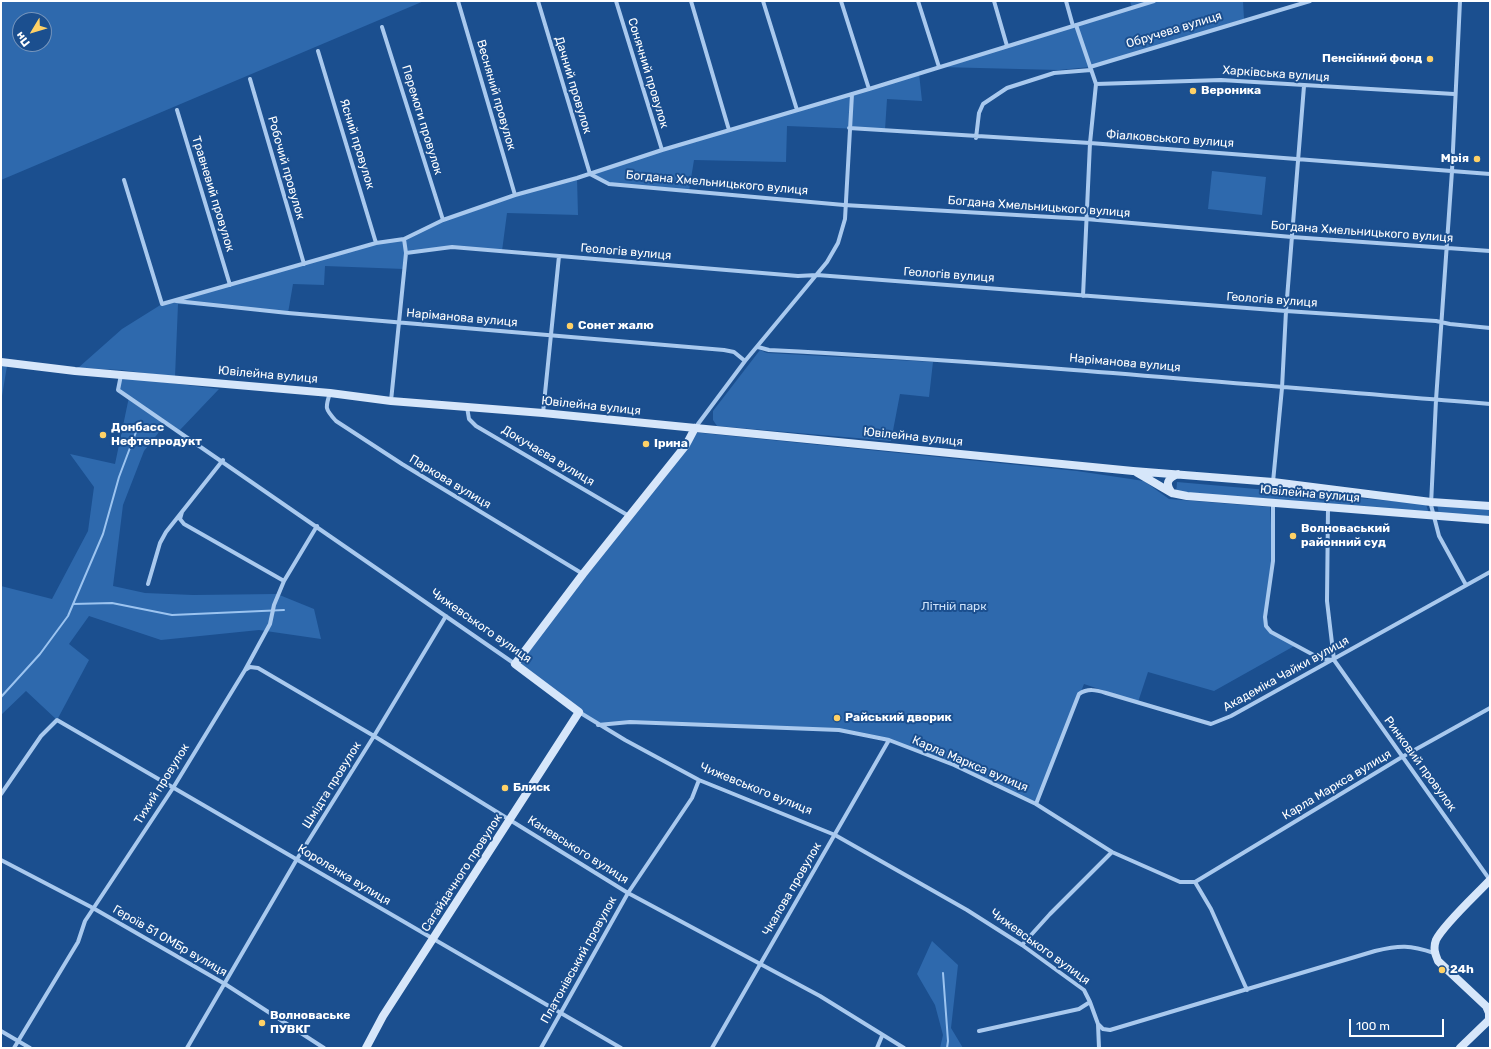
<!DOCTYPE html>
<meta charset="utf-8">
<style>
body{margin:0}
#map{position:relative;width:1491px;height:1049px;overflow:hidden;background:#1b4f8f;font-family:Rubik,sans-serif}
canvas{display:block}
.frame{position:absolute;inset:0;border:2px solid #fff;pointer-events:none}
.north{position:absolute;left:12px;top:12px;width:40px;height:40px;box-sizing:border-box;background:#1b4f8f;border:1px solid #7695bc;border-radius:50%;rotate:232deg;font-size:11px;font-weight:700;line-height:16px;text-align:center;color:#fff}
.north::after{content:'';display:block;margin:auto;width:14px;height:18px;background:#ffd166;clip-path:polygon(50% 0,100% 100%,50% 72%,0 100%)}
.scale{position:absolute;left:1349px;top:1019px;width:95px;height:18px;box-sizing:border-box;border:2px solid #fff;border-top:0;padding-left:5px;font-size:12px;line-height:14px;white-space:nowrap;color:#fff;-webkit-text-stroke:3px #1b4f8f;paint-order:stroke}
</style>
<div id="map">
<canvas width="1491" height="1049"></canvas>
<div class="frame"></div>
<div class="north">Пн</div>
<div class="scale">100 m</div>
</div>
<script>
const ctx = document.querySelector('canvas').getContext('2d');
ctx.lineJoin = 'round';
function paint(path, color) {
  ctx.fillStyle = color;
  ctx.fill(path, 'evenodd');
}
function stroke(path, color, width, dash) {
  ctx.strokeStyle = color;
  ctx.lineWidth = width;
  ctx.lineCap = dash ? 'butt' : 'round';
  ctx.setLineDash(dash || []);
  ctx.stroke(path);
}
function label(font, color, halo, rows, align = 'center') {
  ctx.font = font + ' Rubik,sans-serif';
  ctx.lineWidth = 4;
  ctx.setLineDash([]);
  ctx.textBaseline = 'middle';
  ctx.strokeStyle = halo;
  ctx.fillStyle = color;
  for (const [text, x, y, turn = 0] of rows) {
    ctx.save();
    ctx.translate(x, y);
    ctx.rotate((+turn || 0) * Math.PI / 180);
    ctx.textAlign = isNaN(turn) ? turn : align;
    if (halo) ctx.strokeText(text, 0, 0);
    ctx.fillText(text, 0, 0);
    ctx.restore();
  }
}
paint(new Path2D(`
 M1 1H424L1 180ZM20 20H44V44H20Z
 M1130 1H1243L1244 19 1090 67 1059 70 939 67 1132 8Z
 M919 73 922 101 887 99 885 130 787 126 786 162 694 160 689 191 609 184 590 174 605 168Z
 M1212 171 1266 177 1262 215 1208 209Z
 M577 178 578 215 507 213 502 251 452 247 407 253 404 269 325 266 324 285 293 284 288 313 178 304 175 377 121 370 78 368 122 329 162 304 376 243 404 239 443 220 515 195Z
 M760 350 767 353 933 362 929 397 900 394 891 441 717 426 713 420V411Z
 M1 365 7 366 1 402Z
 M121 377 219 389 179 431 167 422 144 451 123 505 113 586 145 593 193 595 277 594 314 609 321 639 259 630 161 640 89 616 69 644 89 660 57 720 26 691 1 715V586L52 599 88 531 94 487 70 454 115 464 129 397 118 390Z
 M692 432 1077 471 1144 481 1169 499 1270 507 1273 561 1266 625 1271 632 1296 645 1214 691 1148 672 1138 702 1084 684 1036 804 954 765 889 740 839 730 630 722 598 725 515 664Z
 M1177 482 1426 504 1429 514 1176 495Z
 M1437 504 1490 508V518L1439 514Z
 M932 941 958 965 951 1028 963 1048H940L943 1035 935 1005 917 974Z`), '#2e69ad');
stroke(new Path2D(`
 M73 604 112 603 172 615 284 610
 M1 697 40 654 68 616 103 534 119 477 136 432
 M943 973 948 1041 947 1048`), '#9cc4f0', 2);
stroke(new Path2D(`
 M458 1 515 195
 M538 1 590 174 609 184 844 205 1086 219 1292 237 1490 251
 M616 1 662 150
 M691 1 729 130
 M763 1 797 110
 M841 1 869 89
 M918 1 939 67
 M994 1 1007 46
 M1066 1 1073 26
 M1460 1 1452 171 1436 400 1431 505 1439 536 1466 585
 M1076 25 1096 84 1090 143 1083 296
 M382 27 443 220
 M318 51 376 243
 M1090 67 1310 1
 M250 79 304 264
 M1096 84 1221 80 1454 94
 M177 110 230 285
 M849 128 1090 143 1490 174
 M976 138 979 113 983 104 1007 88 1054 73 1091 70
 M124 180 162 304 376 243 404 239 443 220 515 195 577 178 662 150 869 89 1154 1
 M406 253 452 247 798 276 817 275 1286 311 1436 321 1450 324 1490 328
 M176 301 288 313 724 350 734 352 745 361
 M758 347 769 350C1010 362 1250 385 1490 404
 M121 375 118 390 515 664
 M330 393C325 408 325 409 336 421L402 464 583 574
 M391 401 406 253 404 239
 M467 407 469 419 476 426 629 516
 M543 413 559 256
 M695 428 745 361 827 262 838 243 845 219 852 94
 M1273 482 1282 388 1286 311 1304 86
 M1273 502V561L1265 617 1266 626 1271 632 1321 659 1333 660
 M1328 508 1327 601 1334 660 1490 880
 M182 512 180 519 184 524 284 581
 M148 584 160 543 166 532 223 460
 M245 670 250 667 258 668 374 736 628 893 820 996 904 1048
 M579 712 625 740 699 780 835 835 967 910 1022 945 1084 990 1090 1002 1098 1024 1103 1029 1110 1030 1375 951C1400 945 1410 945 1434 953
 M598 725 630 722 839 730 889 740 954 765 1036 804 1112 852 1180 882H1195L1402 757 1490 708
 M1 794 41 736 57 720 621 1048
 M1036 804 1079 694C1088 688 1096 690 1106 693L1211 724 1231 716 1490 572
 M1 860 93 908 225 984 324 1048
 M1195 882 1211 909 1247 990
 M1022 945 1050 914 1112 852
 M1098 1024 1099 1048
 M1 1031 30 1048
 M979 1031 1079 1009 1090 1002
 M14 1048 78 942 85 921 173 788 245 670 270 624 274 605 284 581 317 526
 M187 1048 297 859 374 736 446 616
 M541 1048 628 893 692 798 699 780
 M712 1048 889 740
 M877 1048 882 1036`), '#a9c9ee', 4);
stroke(new Path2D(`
 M1 362 75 371 330 393 391 401 543 413 1133 471 1273 482 1431 502 1490 506
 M1136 472 1172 493 1187 496 1490 520
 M1172 493C1165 484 1167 478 1178 474
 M366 1048 383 1016 579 712 515 664 583 574 686 445 695 428
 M1460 1048 1489 1020V1013L1486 1006 1438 961C1435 954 1433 948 1436 940 1444 924 1476 895 1490 880`), '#d6e6fa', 8);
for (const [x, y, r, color] of [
 [1430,59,4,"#ffd166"],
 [1193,91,4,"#ffd166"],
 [1477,159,4,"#ffd166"],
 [570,326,4,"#ffd166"],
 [103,435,4,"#ffd166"],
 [646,444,4,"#ffd166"],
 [1293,536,4,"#ffd166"],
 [837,718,4,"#ffd166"],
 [505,788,4,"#ffd166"],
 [1442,970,4,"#ffd166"],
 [262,1023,4,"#ffd166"]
]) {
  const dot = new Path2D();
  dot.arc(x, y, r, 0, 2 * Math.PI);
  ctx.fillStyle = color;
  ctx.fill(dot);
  stroke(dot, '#1b4f8f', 1.5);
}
label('12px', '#fff', '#1b4f8f', [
 ["Обручева вулиця",1174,30,-17],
 ["Сонячний провулок",648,73,73],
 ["Харківська вулиця",1276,74,4],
 ["Дачний провулок",573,85,73],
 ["Весняний провулок",496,95,74],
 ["Перемоги провулок",422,120,73],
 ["Фіалковського вулиця",1170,139,4],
 ["Ясний провулок",357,144,73],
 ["Робочий провулок",286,168,74],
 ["Богдана Хмельницького вулиця",717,183,5],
 ["Травневий провулок",213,194,73],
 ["Богдана Хмельницького вулиця",1039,207,4],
 ["Богдана Хмельницького вулиця",1362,232,4],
 ["Геологів вулиця",626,252,5],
 ["Геологів вулиця",949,275,4],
 ["Геологів вулиця",1272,300,4],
 ["Наріманова вулиця",462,318,5],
 ["Наріманова вулиця",1125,363,5],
 ["Ювілейна вулиця",268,375,5],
 ["Ювілейна вулиця",591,406,6],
 ["Ювілейна вулиця",913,437,6],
 ["Докучаєва вулиця",548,456,31],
 ["Паркова вулиця",450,482,31],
 ["Ювілейна вулиця",1310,494,5],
 ["Чижевського вулиця",481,626,35],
 ["Академіка Чайки вулиця",1286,674,-29],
 ["Карла Маркса вулиця",970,764,23],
 ["Ринковий провулок",1420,764,54],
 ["Тихий провулок",162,784,-58],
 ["Шмідта провулок",332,785,-58],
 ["Карла Маркса вулиця",1337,785,-31],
 ["Чижевського вулиця",756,789,22],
 ["Каневського вулиця",578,850,32],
 ["Сагайдачного провулок",462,873,-57],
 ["Короленка вулиця",344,875,31],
 ["Чкалова провулок",792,889,-60],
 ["Героїв 51 ОМБр вулиця",170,941,30],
 ["Чижевського вулиця",1040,947,36],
 ["Платонівський провулок",579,960,-61]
]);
label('bold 12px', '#fff', '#1b4f8f', [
 ["Пенсійний фонд",1422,59,"right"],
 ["Вероника",1201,91],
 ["Мрія",1469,159,"right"],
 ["Сонет жалю",578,326],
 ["Донбасс",111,428],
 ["Нефтепродукт",111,442],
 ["Ірина",654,444],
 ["Волноваський",1301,529],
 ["районний суд",1301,543],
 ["Райський дворик",845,718],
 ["Блиск",513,788],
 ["24h",1450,970],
 ["Волноваське",270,1016],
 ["ПУВКГ",270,1030]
], 'left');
label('12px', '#cfe3fa', '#1b4f8f', [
 ["Літній парк",954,607]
]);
</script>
